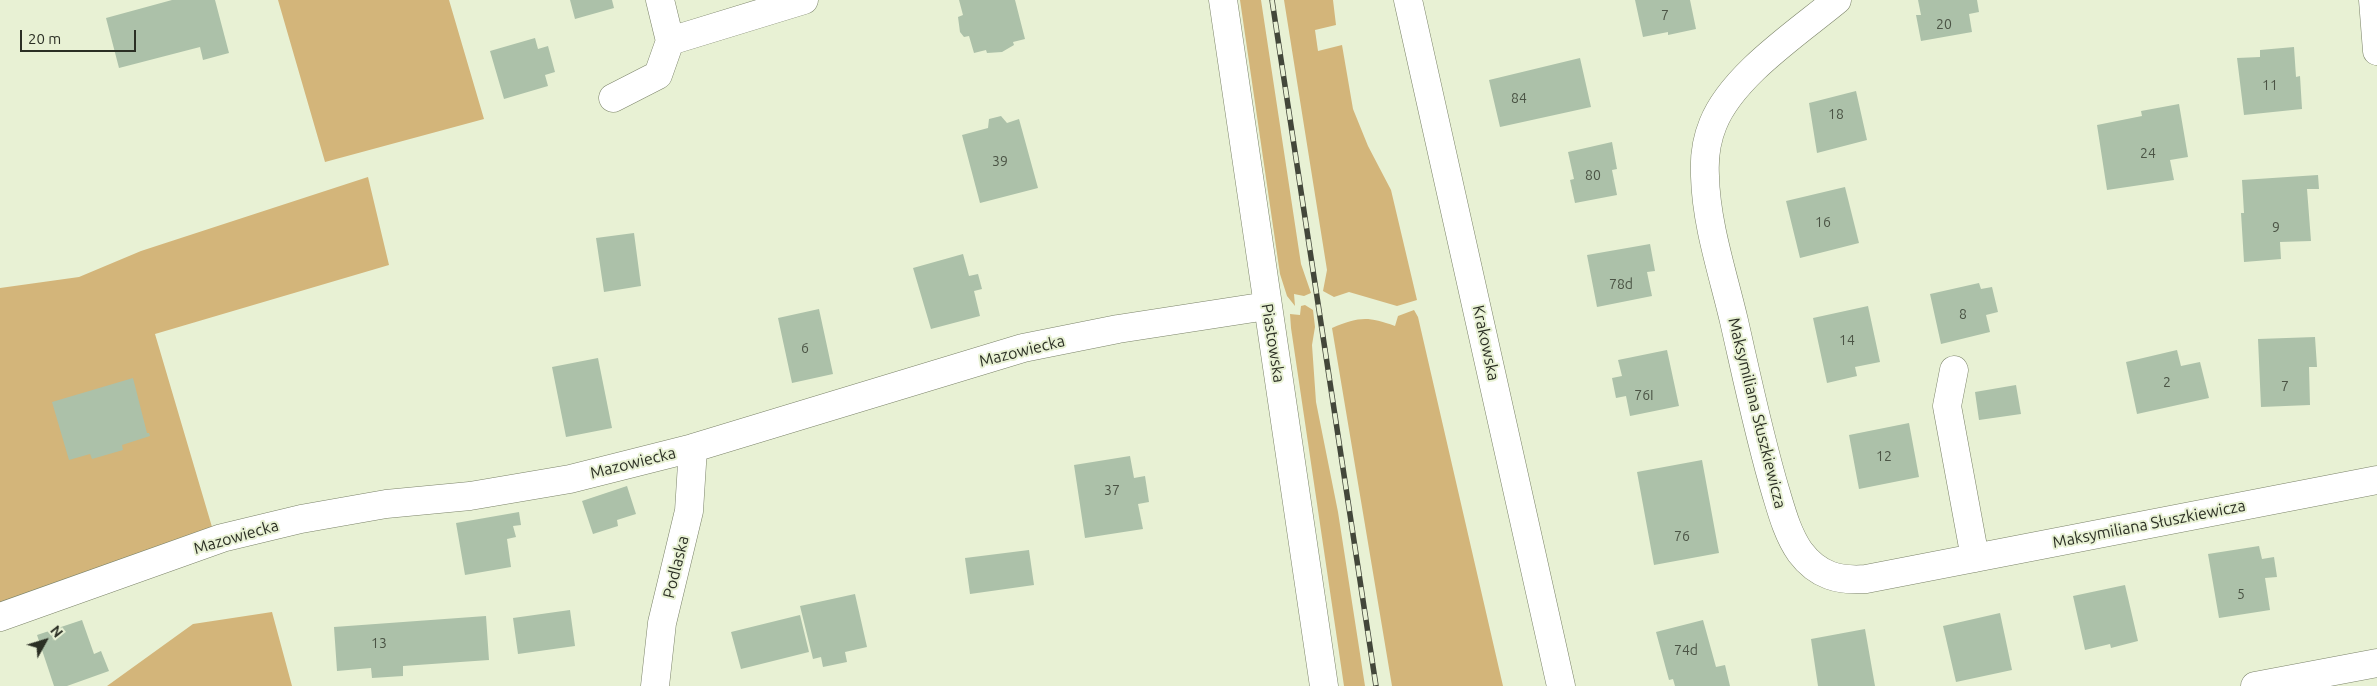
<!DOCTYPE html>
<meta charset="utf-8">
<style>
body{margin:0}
#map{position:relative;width:2377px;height:686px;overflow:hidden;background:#e8f1d4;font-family:Ubuntu,sans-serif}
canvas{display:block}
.north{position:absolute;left:20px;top:616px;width:50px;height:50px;-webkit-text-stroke:4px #e8f1d4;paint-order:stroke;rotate:51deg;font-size:14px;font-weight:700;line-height:20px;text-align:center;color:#2b2f24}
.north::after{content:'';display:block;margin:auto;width:18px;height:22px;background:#2b2f24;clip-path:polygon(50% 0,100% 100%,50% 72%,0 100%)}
.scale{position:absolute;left:20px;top:30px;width:116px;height:22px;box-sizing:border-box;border:2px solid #2b2f24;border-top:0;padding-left:6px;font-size:15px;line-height:18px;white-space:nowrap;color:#2b2f24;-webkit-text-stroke:4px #e8f1d4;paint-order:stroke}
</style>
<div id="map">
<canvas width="2377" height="686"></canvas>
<div class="north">N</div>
<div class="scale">20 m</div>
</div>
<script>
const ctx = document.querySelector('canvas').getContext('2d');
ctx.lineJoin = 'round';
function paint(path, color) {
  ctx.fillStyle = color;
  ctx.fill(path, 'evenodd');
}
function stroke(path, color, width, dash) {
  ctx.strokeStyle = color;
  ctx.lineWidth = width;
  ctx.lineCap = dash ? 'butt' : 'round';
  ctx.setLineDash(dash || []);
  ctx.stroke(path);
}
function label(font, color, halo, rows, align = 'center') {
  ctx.font = font + ' Ubuntu,sans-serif';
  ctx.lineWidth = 4;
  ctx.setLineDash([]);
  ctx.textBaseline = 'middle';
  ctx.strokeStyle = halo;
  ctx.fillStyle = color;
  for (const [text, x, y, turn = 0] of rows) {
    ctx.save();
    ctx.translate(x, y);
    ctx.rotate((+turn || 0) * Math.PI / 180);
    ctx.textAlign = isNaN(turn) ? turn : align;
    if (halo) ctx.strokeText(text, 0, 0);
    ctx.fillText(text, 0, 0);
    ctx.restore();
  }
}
paint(new Path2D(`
 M278 0H449L484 119 325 162Z
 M1240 0H1261L1301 264 1311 293 1304 296 1294 294 1295 306 1287 296 1280 274Z
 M1284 0H1333L1336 25 1315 30 1318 51 1342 45 1353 109 1368 146 1391 190 1417 300 1397 306 1349 292 1334 297 1323 291 1327 270Z
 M368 177 389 265 155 334 212 527 0 605V288L79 277 141 251Z
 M1305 305 1313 310 1315 327 1312 345 1316 402 1338 512 1365 686H1344L1291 328 1290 314 1300 315 1301 306Z
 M1414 310 1418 317 1503 686H1392L1332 328C1359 317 1367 316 1395 326L1398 316Z
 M272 612 292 686H107L193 624Z`), '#d3b57a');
paint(new Path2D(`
 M172 0H215L229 53 203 60 200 47 119 68 106 18Z
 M570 0H612L614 8 575 19Z
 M959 0H1015L1025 39 1013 42 1014 45 1002 52 987 53 986 50 974 53 969 36 964 37 960 32 958 17 963 15Z
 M1635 0H1690L1696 29 1668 35V32L1643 37Z
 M1918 0H1977L1979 12 1969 14 1972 32 1921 41 1916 15H1921Z
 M535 38 538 49 548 46 555 72 545 75 548 86 504 99 490 51Z
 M2294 47 2296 77 2300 76 2302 109 2244 115 2237 58 2260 57V50Z
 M1580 58 1591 107 1500 127 1489 80Z
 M1856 91 1867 140 1817 153 1809 103Z
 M2179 104 2188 157 2170 160 2174 180 2107 190 2097 125 2142 116 2141 111Z
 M1001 116 1007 123 1019 119 1038 188 980 203 962 135 988 128 989 119Z
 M1612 142 1617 169 1612 170 1617 195 1575 203 1570 180 1574 179 1568 152Z
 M2318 175 2319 189H2307L2311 241 2280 242 2281 259 2244 262 2241 213H2244L2242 180Z
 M1845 187 1859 243 1800 258 1786 201Z
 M634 233 641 286 604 292 596 238Z
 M1650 244 1655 271 1647 272 1652 296 1597 307 1587 255Z
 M963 254 969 276 978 274 982 289 974 291 980 316 931 329 913 268Z
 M1979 283 1981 289 1992 287 1998 312 1986 315 1990 332 1941 344 1930 294Z
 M1868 306 1880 362 1855 367 1857 376 1827 383 1813 318Z
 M819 309 833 374 792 383 778 318Z
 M2315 337 2317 367H2309L2310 405 2261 407 2258 339Z
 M1667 350 1679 406 1630 416 1626 396 1616 398 1612 378 1622 376 1618 360Z
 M2177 350 2181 366 2200 362 2209 398 2137 414 2126 362Z
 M598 358 612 428 566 437 552 367Z
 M133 378 147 433H149L150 436 122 445 123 450 92 459 90 454 69 460 52 402Z
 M2016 385 2021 414 1979 420 1975 392Z
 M1909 423 1919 477 1859 489 1849 435Z
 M1130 456 1134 478 1145 476 1149 502 1138 504 1143 529 1085 538 1074 465Z
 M1702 460 1719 553 1654 565 1637 472Z
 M627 486 636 514 617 520 618 526 593 534 582 501Z
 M519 512 521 525 513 526 516 537 507 539 511 567 465 575 456 523Z
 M2259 546 2262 559 2274 557 2277 577 2265 578 2270 610 2219 618 2208 554Z
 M1029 550 1034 585 970 594 965 558Z
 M2125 585 2138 641 2111 648 2110 644 2085 650 2073 596Z
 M855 594 867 647 845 652 847 662 823 667 821 657 813 659 800 606Z
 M570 610 575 646 518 654 513 618Z
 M2000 613 2012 670 1956 682 1943 626Z
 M800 615 809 652 741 669 731 632Z
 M486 616 489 660 403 666V676L372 678 371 668 337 671 334 627Z
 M82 620 94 654 101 651 109 671 67 686H54L37 635Z
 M1703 620 1716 667 1725 665 1730 686H1675L1673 679 1669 680 1656 632Z
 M1865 629 1875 686H1818L1811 639Z`), '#acc1a9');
const minor = new Path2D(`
 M1223 0 1324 686
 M1837 0C1797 33 1732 76 1713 124 1706 141 1704 159 1705 176 1706 224 1723 274 1734 321 1747 378 1759 436 1776 493 1782 513 1788 535 1800 552 1818 576 1839 581 1866 579L2377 480
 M2373 0 2377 51
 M670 41 804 0
 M613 98 658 75 670 41 660 0
 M1954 370 1947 406 1975 558
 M0 617 222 538 301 519 386 504 470 496 570 479 693 448 1023 348 1118 329 1267 306
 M655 686 662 623 689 511 693 448
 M2255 686 2377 663`);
const major = new Path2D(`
 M1408 0 1561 686`);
stroke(minor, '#7b8369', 29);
stroke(major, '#7b8369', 29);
stroke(minor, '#fff', 28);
stroke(major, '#fff', 28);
const rail = new Path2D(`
 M1272 0 1376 686`);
stroke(rail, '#43473a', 5.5);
stroke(rail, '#e8f1d4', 4, [11]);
label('14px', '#4b5445', null, [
 ["7",1665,15],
 ["20",1944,24],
 ["11",2270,85],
 ["84",1519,98],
 ["18",1836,114],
 ["24",2148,153],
 ["39",1000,161],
 ["80",1593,175],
 ["16",1823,222],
 ["9",2276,227],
 ["78d",1621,284],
 ["8",1963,314],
 ["14",1847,340],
 ["6",805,348],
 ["2",2167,382],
 ["7",2285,386],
 ["76I",1644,395],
 ["12",1884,456],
 ["37",1112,490],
 ["76",1682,536],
 ["5",2241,594],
 ["13",379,643],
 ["74d",1686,650]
]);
label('16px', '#2b2f24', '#e8f1d4', [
 ["Piastowska",1273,343,81],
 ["Krakowska",1486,343,78],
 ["Mazowiecka",1022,351,-14],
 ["Maksymiliana Słuszkiewicza",1757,413,76],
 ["Mazowiecka",633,463,-14],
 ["Maksymiliana Słuszkiewicza",2149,524,-11],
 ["Mazowiecka",236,537,-16],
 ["Podlaska",676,567,-76]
]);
</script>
